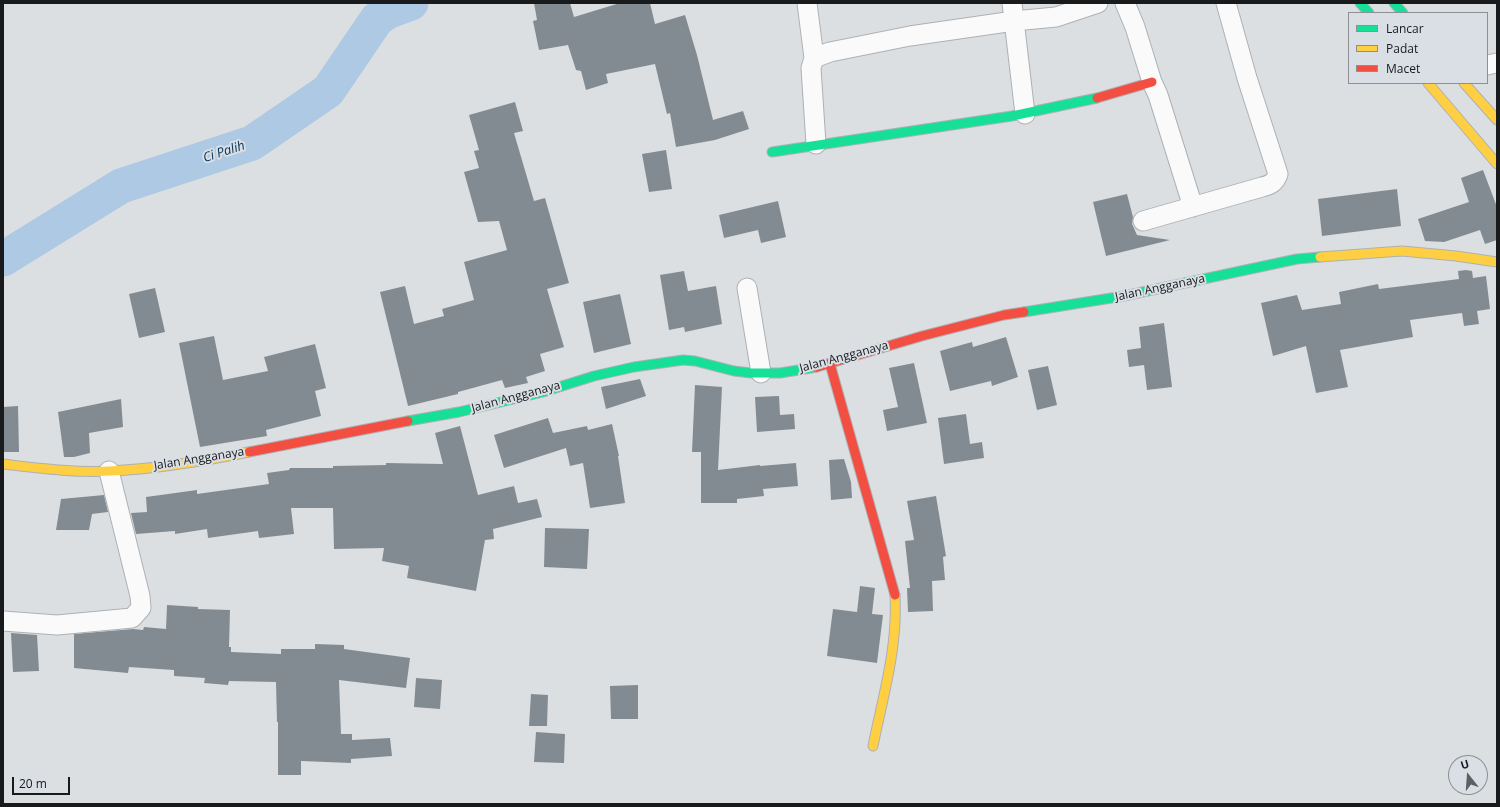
<!DOCTYPE html>
<style>
body{margin:0}
#map{position:relative;width:1500px;height:807px;overflow:hidden;background:#dcdfe2;font-family:"Open Sans",sans-serif}
canvas{display:block}
.frame{position:absolute;inset:0;border:4px solid #181a1c;pointer-events:none}
.legend{position:absolute;left:1348px;top:12px;width:140px;height:72px;box-sizing:border-box;background:#d9dfe5;border:1px solid #8c9095;margin:0;padding:5px 7px;list-style:none;font-size:12px;color:#181a1c}
.legend li{display:flex;align-items:center;gap:8px;height:20px}
.legend b{width:20px;border:1px solid #8c9095}
.north{position:absolute;left:1448px;top:755px;width:40px;height:40px;box-sizing:border-box;background:#d9dfe5;border:1px solid #8c9095;border-radius:50%;rotate:343deg;font-size:11px;font-weight:700;line-height:16px;text-align:center;color:#181a1c}
.north::after{content:'';display:block;margin:auto;width:14px;height:18px;background:#5d5f61;clip-path:polygon(50% 0,100% 100%,50% 72%,0 100%)}
.scale{position:absolute;left:12px;top:777px;width:58px;height:18px;box-sizing:border-box;border:2px solid #181a1c;border-top:0;padding-left:5px;font-size:12px;line-height:14px;white-space:nowrap;color:#181a1c;-webkit-text-stroke:3px #d9dfe5;paint-order:stroke}
</style>
<div id="map">
<canvas width="1500" height="807"></canvas>
<div class="frame"></div>
<ul class="legend">
<li><b style="height:5px;background:#16e098"></b>Lancar</li>
<li><b style="height:5px;background:#ffcf43"></b>Padat</li>
<li><b style="height:5px;background:#f24e42"></b>Macet</li>
</ul>
<div class="north">U</div>
<div class="scale">20 m</div>
</div>
<script>
const ctx = document.querySelector('canvas').getContext('2d');
ctx.lineJoin = 'round';
function stroke(path, color, width, dash) {
  ctx.strokeStyle = color;
  ctx.lineWidth = width;
  ctx.lineCap = dash ? 'butt' : 'round';
  ctx.setLineDash(dash || []);
  ctx.stroke(path);
}
function paint(path, color) {
  ctx.fillStyle = color;
  ctx.fill(path, 'evenodd');
}
function label(font, color, halo, rows, align = 'center') {
  ctx.font = font + ' "Open Sans",sans-serif';
  ctx.lineWidth = 4;
  ctx.setLineDash([]);
  ctx.textBaseline = 'middle';
  ctx.strokeStyle = halo;
  ctx.fillStyle = color;
  for (const [text, x, y, turn = 0] of rows) {
    ctx.save();
    ctx.translate(x, y);
    ctx.rotate((+turn || 0) * Math.PI / 180);
    ctx.textAlign = isNaN(turn) ? turn : align;
    if (halo) ctx.strokeText(text, 0, 0);
    ctx.fillText(text, 0, 0);
    ctx.restore();
  }
}
stroke(new Path2D(`
 M3 259 121 186 252 143 328 91 377 19 389 11 411 3`), '#adc9e3', 35);
paint(new Path2D(`
 M534 3H570L574 17 620 3H650L655 24 685 15 697 55 713 120 743 111 749 129 715 140 676 147 670 113 667 114 655 64 606 74 608 83 586 90 581 71 576 70 568 45 539 50 533 21 537 20Z
 M515 102 523 131 514 133 534 201 545 198 569 283 547 289 564 347 540 354 545 371 526 377 528 383 505 388 502 380 458 392V394L408 406 380 292 405 286 414 324 444 316 442 309 474 300 464 262 507 250 499 221 478 222 464 172 479 168 474 151 479 150 469 115Z
 M666 150 672 189 649 192 642 154Z
 M1483 170 1497 207V240L1485 244 1480 230 1444 242 1425 241 1418 219 1469 202 1461 178Z
 M1397 189 1401 226 1322 236 1318 199Z
 M1127 194 1133 217 1132 224 1137 235 1170 240 1106 256 1093 202Z
 M778 201 786 237 761 243 758 230 724 238 719 215Z
 M1466 270 1472 271 1473 278 1486 276 1490 309 1477 311 1479 324 1464 326 1462 313 1410 320 1413 337 1340 350 1348 387 1316 393 1306 346 1273 356 1261 303 1297 295 1302 310 1341 304 1339 292 1378 284 1379 289 1459 279 1458 271Z
 M684 271 688 291 716 286 722 324 685 332 684 327 669 330 660 275Z
 M155 288 165 332 139 338 129 294Z
 M620 294 631 344 594 353 583 302Z
 M1164 323 1172 387 1147 390 1144 365 1129 367 1127 350 1141 348 1139 327Z
 M214 336 223 380 268 371 264 357 315 344 326 388 315 391 321 416 266 430 267 436 200 447 179 343Z
 M1006 337 1018 377 992 386 991 381 950 391 940 351 972 342 973 347Z
 M914 363 927 423 887 431 883 410 898 407 889 368Z
 M1048 366 1057 405 1037 410 1028 370Z
 M640 379 646 396 606 409 601 387Z
 M695 385 722 387 718 470 760 465V466L796 463 798 486 763 489 764 496 737 499V503H701V452H692Z
 M779 396 780 415 794 414 795 429 757 432 755 397Z
 M121 399 123 427 89 433 90 453 74 457H64L58 412Z
 M18 406 19 452H3V407Z
 M966 414 970 444 982 442 984 458 944 464 938 418Z
 M548 418 553 433 587 426 588 430 612 424 619 456H618L625 503 590 508 583 463 570 466 566 448 504 468 494 435Z
 M460 426 478 495 514 486 518 503 537 499 542 517 493 529 494 539 485 540 476 591 407 578 409 566 382 561 384 548 334 549 333 508H291L294 534 259 538 258 531 208 538 207 529 175 534V531L136 534 131 513 147 512 146 497 197 490V494L269 484 267 473 289 470 290 468H333V466L386 465V463L443 464 435 433Z
 M844 459 851 482 852 498 831 500 829 460Z
 M104 495 108 512 92 514 89 530H56L61 499Z
 M936 496 946 556 943 557 945 580 932 581 933 611 908 612 907 588H910L905 541 914 540 907 501Z
 M545 528 589 529 587 569 544 567Z
 M860 586 875 588 872 614 883 615 877 663 827 656 833 609 857 612Z
 M167 605 198 607V609L230 610 229 647H231V652L281 654V649H315V644L344 645V649L410 658 406 688 339 680 341 734H352V740L390 738 392 756 351 759V763L301 761V775H278V722H277L276 682 229 681 228 685 204 683 205 678 174 676V670L129 667 128 673 74 668V634L133 629 143 630 144 627 166 629Z
 M11 633 37 635 39 671 13 672Z
 M416 678 442 680 440 709 414 707Z
 M638 685V719H611L610 686Z
 M531 694 548 695 547 726H529Z
 M536 732 565 734 564 763 534 762Z`), '#838b92');
const street = new Path2D(`
 M807 3 814 58
 M1012 3 1025 114
 M1125 3 1135 27 1152 82 1158 95 1193 207
 M1487 65 1497 63
 M816 144 811 68 814 58 830 52 910 36 1014 21 1056 17 1098 3
 M1143 221 1262 187C1270 185 1275 183 1278 174L1247 78 1226 3
 M747 288 761 373
 M3 621 57 625 132 618 141 608 140 596 109 471`);
const fast = new Path2D(`
 M1360 3 1369 13
 M1394 3 1403 13
 M772 152 1012 116 1097 98
 M1024 312 1124 296 1297 259 1320 257
 M408 421 459 412 543 392 594 376 634 367 683 360 695 361 734 371 751 373H780L817 367`);
const slow = new Path2D(`
 M1428 83 1497 164
 M1464 83 1497 120
 M1320 257 1402 251 1456 256 1497 262
 M3 464C38 468 74 473 110 471 155 469 204 461 249 452
 M873 746C883 696 898 647 895 595`);
const jam = new Path2D(`
 M1097 98 1152 82
 M830 364 895 595
 M817 367 922 336 1004 315 1024 312
 M249 452 408 421`);
stroke(street, '#aeb1b3', 21);
stroke(fast, '#aeb1b3', 11);
stroke(slow, '#aeb1b3', 11);
stroke(jam, '#aeb1b3', 11);
stroke(street, '#fafafb', 19);
stroke(fast, '#16e098', 9);
stroke(slow, '#ffcf43', 9);
stroke(jam, '#f24e42', 9);
label('12px', '#181a1c', '#d9dfe5', [
 ["Jalan Angganaya",1160,288,-12],
 ["Jalan Angganaya",844,357,-15],
 ["Jalan Angganaya",516,397,-15],
 ["Jalan Angganaya",199,459,-9]
]);
label('italic 13px', '#043355', '#d9dfe5', [
 ["Ci Palih",224,152,-18]
]);
</script>
